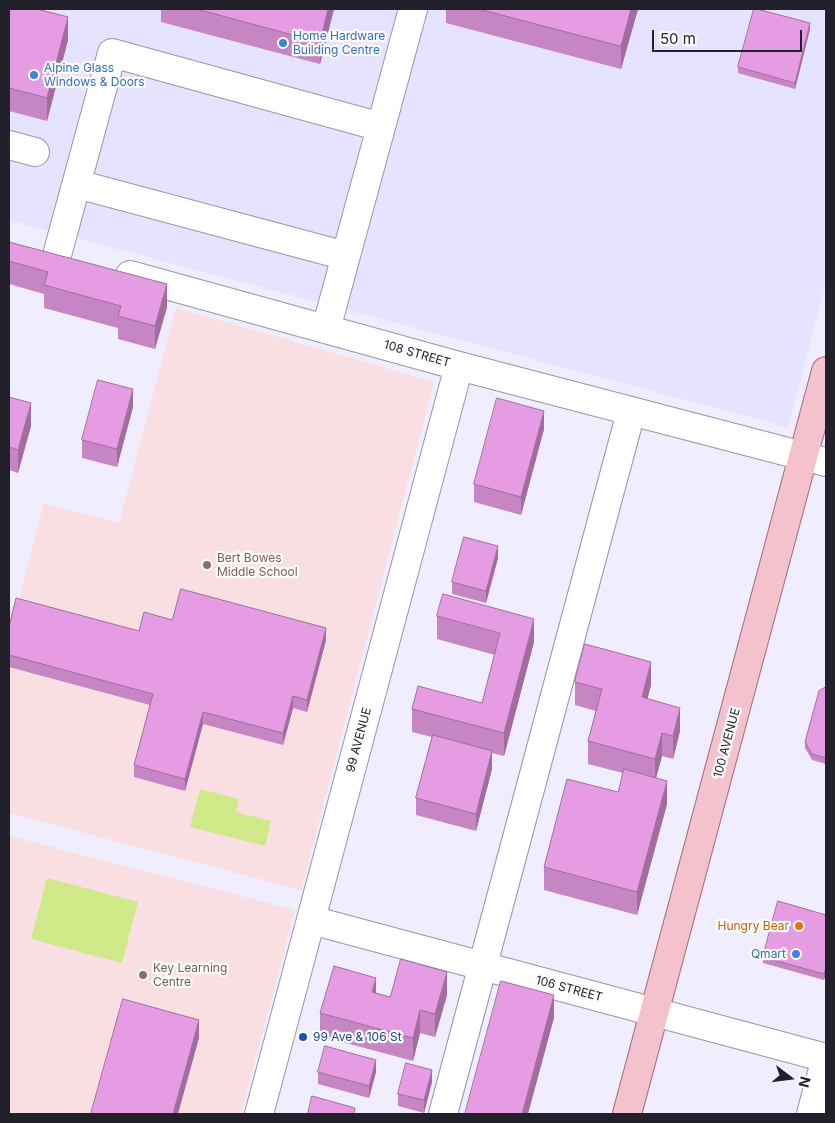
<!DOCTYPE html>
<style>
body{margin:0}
#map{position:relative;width:835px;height:1123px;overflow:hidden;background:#efedfe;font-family:Inter,sans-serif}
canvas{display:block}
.frame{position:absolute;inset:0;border:10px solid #22212b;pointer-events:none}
.north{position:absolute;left:765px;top:1053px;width:50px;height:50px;-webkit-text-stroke:4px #fdfdfd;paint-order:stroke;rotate:105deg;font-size:14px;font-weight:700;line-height:20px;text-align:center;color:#22212b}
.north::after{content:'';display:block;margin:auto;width:18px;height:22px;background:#22212b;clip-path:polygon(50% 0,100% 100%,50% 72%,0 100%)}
.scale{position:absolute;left:652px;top:30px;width:150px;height:22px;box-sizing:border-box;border:2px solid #22212b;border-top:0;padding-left:6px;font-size:15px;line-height:18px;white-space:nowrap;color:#22212b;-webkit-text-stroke:4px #fdfdfd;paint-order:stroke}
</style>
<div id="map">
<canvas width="835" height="1123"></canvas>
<div class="frame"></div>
<div class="north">N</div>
<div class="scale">50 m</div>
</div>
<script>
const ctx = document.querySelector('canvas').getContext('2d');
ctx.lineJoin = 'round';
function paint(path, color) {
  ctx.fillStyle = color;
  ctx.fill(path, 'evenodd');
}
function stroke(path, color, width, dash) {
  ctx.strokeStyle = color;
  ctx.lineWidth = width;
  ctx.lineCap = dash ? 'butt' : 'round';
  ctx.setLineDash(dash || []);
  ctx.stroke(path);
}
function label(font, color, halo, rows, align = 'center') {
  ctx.font = font + ' Inter,sans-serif';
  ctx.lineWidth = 4.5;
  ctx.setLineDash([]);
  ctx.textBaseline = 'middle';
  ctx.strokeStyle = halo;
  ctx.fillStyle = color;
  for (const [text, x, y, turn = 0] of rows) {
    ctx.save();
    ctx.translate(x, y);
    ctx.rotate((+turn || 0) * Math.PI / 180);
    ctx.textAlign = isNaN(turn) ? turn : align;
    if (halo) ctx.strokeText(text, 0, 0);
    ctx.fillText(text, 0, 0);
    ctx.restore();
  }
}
paint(new Path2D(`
 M9 9H826V282L788 427 9 220Z`), '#e5e3ff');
paint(new Path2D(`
 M176 308 434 382 301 890 9 813V610L17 607 44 503 119 523Z
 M9 836 295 910 241 1114H9Z`), '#f9dee2');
paint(new Path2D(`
 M200 789 239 799 236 812 271 821 265 846 190 827Z
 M47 878 138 902 122 963 31 939Z`), '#d0ea89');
const minor = new Path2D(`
 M381 127 413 9
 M9 145 35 152
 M77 184 346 256
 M57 255 112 53 381 127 326 329
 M130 275 459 366 826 462
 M311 920 826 1058
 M259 1114 459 366
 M443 1114 631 412
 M811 1114 826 1058`);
const major = new Path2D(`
 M627 1114 826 371`);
stroke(minor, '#9795ae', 30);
stroke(major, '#a66f7e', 30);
stroke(minor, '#fff', 28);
stroke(major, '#f4c2cd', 28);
paint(new Path2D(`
 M9 9 68 40 47 121 9 111Z
 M161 9H334L320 64 161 22Z
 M446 9H638L621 69 446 23Z
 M810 29 795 89 738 73V67Z
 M9 242 167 307 155 349 118 339V328L44 308V294L9 284Z
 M9 397 31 426 18 473 9 470Z
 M133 407 117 467 82 458V440Z
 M544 429 521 515 474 502V484Z
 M498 558 486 603 452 594V582Z
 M437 616 534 642 504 756 492 753V769L476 831 416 815V798L432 737 412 732V709L482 703 495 655 437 639Z
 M172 620 326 640 307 712 293 708 283 745 203 724 185 791 134 777V765L150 705 9 667V627L139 631Z
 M575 682 651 685 647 699 680 731 673 759 662 756 656 778 667 804 637 915 544 890V867L618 792 623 773 588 764V741L596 711 575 705Z
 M826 687V764L812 760 805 748V742Z
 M826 915V973L824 980 763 963V957Z
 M376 993 390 997 447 995 435 1037 420 1033 413 1061 320 1036V1013Z
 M318 1072H376L369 1098 318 1084Z
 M432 1082 424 1113 398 1106V1094Z`), '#c686c3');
paint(new Path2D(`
 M328 9H334L320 64V42Z
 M631 9H638L621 69V46Z
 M68 17V40L47 121V98Z
 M810 23V29L795 89V83Z
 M167 284V307L155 349V326Z
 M133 389V407L117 467V449Z
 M31 403V426L18 473V450Z
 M544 411V429L521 515V497Z
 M498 546V558L486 603V591Z
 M534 619V642L504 756V733Z
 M326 628V640L307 712V700Z
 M651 662V685L642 720V697Z
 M293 696V708L283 745V733Z
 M680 708V731L673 759V736Z
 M203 712V724L185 791V779Z
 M662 733V756L655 782V759Z
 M492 751V769L476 831V814Z
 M667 781V804L637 915V892Z
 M826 967V973L824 980V974Z
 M447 972V995L435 1037V1014Z
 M376 978V1001L372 992Z
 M554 995V1018L528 1114H522Z
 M420 1010V1033L413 1061V1038Z
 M199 1020V1038L178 1114H173Z
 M376 1060V1072L369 1098V1086Z
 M432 1070V1082L424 1113V1100Z`), '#a16d9f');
const building = new Path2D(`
 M9 9H37L68 17 47 98 9 88Z
 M197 9H328L320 42Z
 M479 9H631L621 46Z
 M754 9H757L810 23 795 83 738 67Z
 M9 242 167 284 155 326 118 316 121 306 44 285 48 272 9 261Z
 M98 380 133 389 117 449 82 440Z
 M9 397 31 403 18 450 9 447Z
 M497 398 544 411 521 497 474 484Z
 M464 537 498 546 486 591 452 582Z
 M181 589 326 628 307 700 293 696 283 733 203 712 185 779 134 765 153 694 9 655V627L16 598 139 631 144 612 172 620Z
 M443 594 534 619 504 733 412 709 418 686 482 703 500 633 437 616Z
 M585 644 651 662 642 697 680 708 673 736 662 733 655 759 588 741 602 689 575 682Z
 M826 687V758L812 754 805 742 819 691Z
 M433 735 492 751 476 814 416 798Z
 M624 769 667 781 637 892 544 867 567 779 618 792Z
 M778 901 826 915V967L824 974 763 957Z
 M401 959 447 972 435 1014 420 1010 413 1038 320 1013 334 966 376 978 372 992 390 997Z
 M501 981 554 995 522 1114H465Z
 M123 999 199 1020 173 1114H91Z
 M325 1046 376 1060 369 1086 318 1072Z
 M406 1063 432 1070 424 1100 398 1094Z
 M312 1096 355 1108 354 1114H308Z`);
paint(building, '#e69ce3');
stroke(building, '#a16d9f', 1);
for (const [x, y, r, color] of [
 [283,43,5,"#3f7fe0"],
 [34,75,5,"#3f7fe0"],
 [207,565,5,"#8d6e63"],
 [799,926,5,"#e8710a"],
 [796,954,5,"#3f7fe0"],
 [143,975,5,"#8d6e63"],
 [303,1037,5,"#1a4fb4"]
]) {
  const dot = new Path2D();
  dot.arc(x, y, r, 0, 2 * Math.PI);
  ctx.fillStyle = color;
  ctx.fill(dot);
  stroke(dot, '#fdfdfd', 2);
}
label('12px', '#366cbe', '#fdfdfd', [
 ["Home Hardware",293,36],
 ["Building Centre",293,50],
 ["Alpine Glass",44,68],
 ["Windows & Doors",44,82],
 ["Qmart",786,954,"right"]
], 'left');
label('12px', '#22212b', '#fdfdfd', [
 ["108 STREET",417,354,16],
 ["99 AVENUE",359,740,-75],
 ["100 AVENUE",727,743,-75],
 ["106 STREET",569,989,15]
]);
label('12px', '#785e54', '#fdfdfd', [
 ["Bert Bowes",217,558],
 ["Middle School",217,572],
 ["Key Learning",153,968],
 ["Centre",153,982]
], 'left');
label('12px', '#c56008', '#fdfdfd', [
 ["Hungry Bear",789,926]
], 'right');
label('12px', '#164399', '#fdfdfd', [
 ["99 Ave & 106 St",313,1037]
], 'left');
</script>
